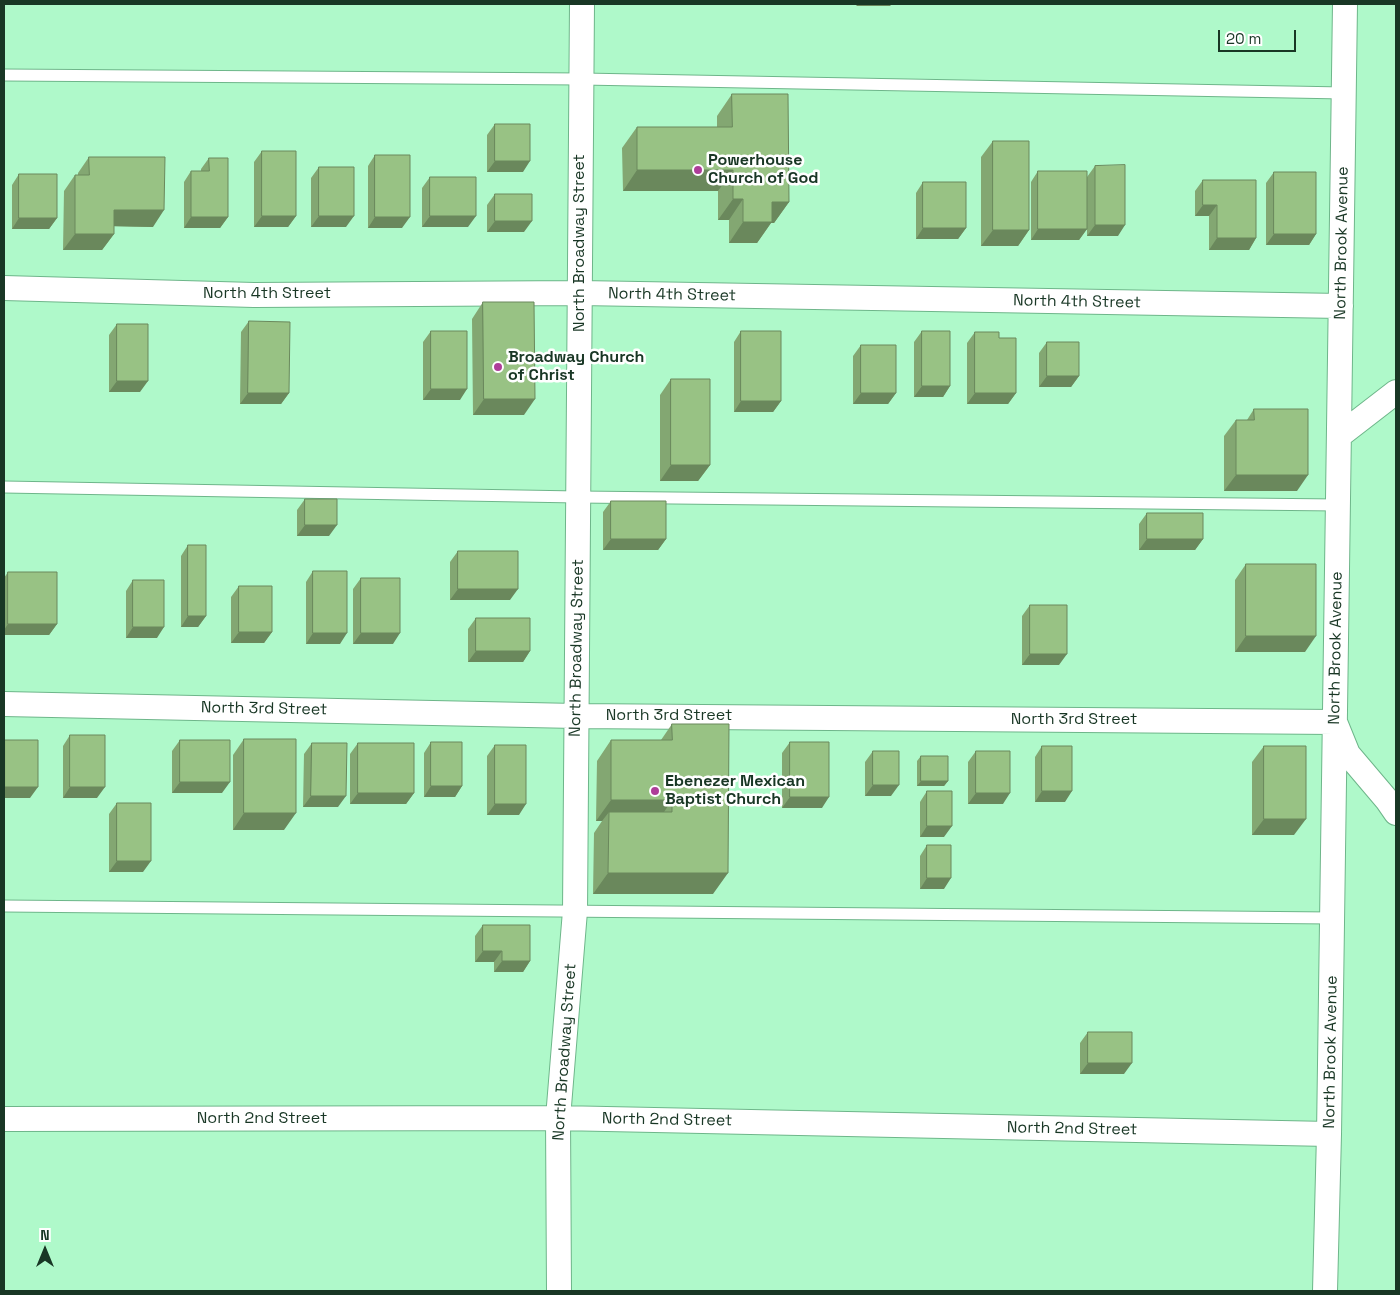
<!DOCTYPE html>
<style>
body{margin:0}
#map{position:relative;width:1400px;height:1295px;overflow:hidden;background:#aff9ca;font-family:"Space Grotesk",sans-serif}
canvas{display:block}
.frame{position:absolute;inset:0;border:5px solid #193725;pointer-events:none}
.north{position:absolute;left:20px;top:1225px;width:50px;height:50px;-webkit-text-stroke:4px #fff;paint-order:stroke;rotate:0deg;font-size:14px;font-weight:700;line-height:20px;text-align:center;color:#193725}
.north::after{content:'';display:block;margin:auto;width:18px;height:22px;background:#193725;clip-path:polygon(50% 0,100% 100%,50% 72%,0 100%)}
.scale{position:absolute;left:1218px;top:30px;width:78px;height:22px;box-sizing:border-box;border:2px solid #193725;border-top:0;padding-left:6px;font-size:15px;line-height:18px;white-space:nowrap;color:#193725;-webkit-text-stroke:4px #fff;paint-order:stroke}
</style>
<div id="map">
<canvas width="1400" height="1295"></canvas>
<div class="frame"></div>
<div class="north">N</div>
<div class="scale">20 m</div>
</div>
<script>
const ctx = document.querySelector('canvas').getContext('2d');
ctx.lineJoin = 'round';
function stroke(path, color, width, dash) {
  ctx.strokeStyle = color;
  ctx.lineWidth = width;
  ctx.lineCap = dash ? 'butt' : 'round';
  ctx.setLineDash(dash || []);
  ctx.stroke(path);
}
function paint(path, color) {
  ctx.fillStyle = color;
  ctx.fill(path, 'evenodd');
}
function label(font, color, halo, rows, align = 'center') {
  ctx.font = font + ' "Space Grotesk",sans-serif';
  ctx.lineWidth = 5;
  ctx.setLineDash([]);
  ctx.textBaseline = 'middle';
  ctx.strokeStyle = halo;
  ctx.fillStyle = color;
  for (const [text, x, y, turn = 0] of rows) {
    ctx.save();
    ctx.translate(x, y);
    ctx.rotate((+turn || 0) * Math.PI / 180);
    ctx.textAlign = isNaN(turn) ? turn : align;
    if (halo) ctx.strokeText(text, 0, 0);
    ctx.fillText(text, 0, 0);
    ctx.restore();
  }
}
const service = new Path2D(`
 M4 75 582 79 1344 93
 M4 487 578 497 1338 505
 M4 906 1332 918`);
const minor = new Path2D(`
 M4 288 254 295 580 293 1341 306
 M1339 436 1396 392
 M4 704 576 716 1335 722 1348 754 1387 800 1396 813
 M4 1119 558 1118 1329 1134
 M559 1291 558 1118 575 911 582 4
 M1325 1291 1329 1134 1345 4`);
stroke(service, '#6eb68a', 13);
stroke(minor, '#6eb68a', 26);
stroke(service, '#fff', 11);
stroke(minor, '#fff', 24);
paint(new Path2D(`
 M732 94 789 202 774 223H771L757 243H729V220H718V191H623L622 148 637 127H717V116Z
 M495 124 523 172H487V135Z
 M993 141 1029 230 1018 246H981V157Z
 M262 151 296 216 288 227H254V162Z
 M375 155 402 228H368V166Z
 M89 157 153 227 114 226V234L102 250H63L64 191 75 175H78V173Z
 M209 158 228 217 220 228H184V182L191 171H201V169Z
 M1095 166 1118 236H1087V177Z
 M319 167 346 227H311V178Z
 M1038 171 1087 229 1079 240H1031V182Z
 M1274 172 1316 234 1309 245H1266V183Z
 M19 174 57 218 49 229H12V185Z
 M430 177 468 227H422V188Z
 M1203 180 1256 238 1249 250H1209V216H1195V191Z
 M923 182 966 228 958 239H916V193Z
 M495 194 524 232H487V205Z
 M483 302 524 415H473L472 319Z
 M249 321 289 393 281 404H240L241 332Z
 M117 324 140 392H109V335Z
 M431 331 460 400H423V342Z
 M741 331 781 401 773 412H734V342Z
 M922 331 950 386 943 397H914V342Z
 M975 332 999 338 1016 393 1008 404H967V343Z
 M1047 342 1079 376 1071 387H1039V353Z
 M861 345 896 393 888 404H853V356Z
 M671 379 710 465 698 481H660V395Z
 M1254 409 1297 491H1224V436L1236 420H1247Z
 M305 499 329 536H297V510Z
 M611 501 666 539 658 550H603V512Z
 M1147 513 1203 539 1195 550H1139V524Z
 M188 545 206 616 198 627H181V556Z
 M458 551 510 600H450V562Z
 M1246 564 1305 652H1235V580Z
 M313 571 340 644H306V582Z
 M8 572 57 624 49 635H4V578Z
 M361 578 393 644H353V589Z
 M133 580 157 638H126V591Z
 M239 586 272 632 264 643H231V597Z
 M1030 605 1059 665H1022V616Z
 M476 618 530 651 523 662H468V629Z
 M672 724 713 894H593L594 833 602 821H596L597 761 611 740H661Z
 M70 735 97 798H63V746Z
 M244 739 284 830H233V755Z
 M5 740 30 798H4V742Z
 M180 740 222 793H172V751Z
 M431 742 462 786 455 797H424V753Z
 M790 742 822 808H782V753Z
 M312 743 338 807H303L304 754Z
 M358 743 414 793 406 804H350V754Z
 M495 745 519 815H487V756Z
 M1042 746 1065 802H1035V757Z
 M1264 746 1294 835H1252V762Z
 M873 751 891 796H865V762Z
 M976 751 1003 804H968V762Z
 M921 756 948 781 944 786H917V761Z
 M927 791 944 837H920V802Z
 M117 803 143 872H109V814Z
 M927 845 944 889H920V856Z
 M483 925 530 961 523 972H494V962H475V936Z
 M1088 1032 1124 1074H1080V1043Z`), '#83a772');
paint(new Path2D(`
 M858 4H892L890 6H856Z
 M495 161H530L523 172H487Z
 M637 170H733L718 191H623Z
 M733 199H743L729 220H718Z
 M772 202H789L774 223H771L757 243H729L743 222Z
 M1203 205H1217L1209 216H1195Z
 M114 210H164L153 227 102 226Z
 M262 216H296L288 227H254Z
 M319 216H354L346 227H311Z
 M430 216H476L468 227H422Z
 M191 217H228L220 228H184Z
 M375 217H410L402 228H368Z
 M19 218H57L49 229H12Z
 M495 221H532L524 232H487Z
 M1095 225H1125L1118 236H1087Z
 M923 228H966L958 239H916Z
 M1038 229H1087L1079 240H1031Z
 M993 230H1029L1018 246H981Z
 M75 234H114L102 250H63Z
 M1274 234H1316L1309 245H1266Z
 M1217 238H1256L1249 250H1209Z
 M1047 376H1079L1071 387H1039Z
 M117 381H148L140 392H109Z
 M922 386H950L943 397H914Z
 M431 389H467L460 400H423Z
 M248 393H289L281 404H240Z
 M861 393H896L888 404H853Z
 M975 393H1016L1008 404H967Z
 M484 399H535L524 415H473Z
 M741 401H781L773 412H734Z
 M671 465H710L698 481H660Z
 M1236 475H1308L1297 491H1224Z
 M305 525H337L329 536H297Z
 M611 539H666L658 550H603Z
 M1147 539H1203L1195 550H1139Z
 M458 589H518L510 600H450Z
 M188 616H206L198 627H181Z
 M8 624H57L49 635H4V630Z
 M133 627H164L157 638H126Z
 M239 632H272L264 643H231Z
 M313 633H347L340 644H306Z
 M361 633H400L393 644H353Z
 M1246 636H1316L1305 652H1235Z
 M476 651H530L523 662H468Z
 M1030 654H1067L1059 665H1022Z
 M921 781H948L944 786H917Z
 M180 782H230L222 793H172Z
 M873 785H899L891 796H865Z
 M431 786H462L455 797H424Z
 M5 787H38L30 798H4V789Z
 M70 787H105L97 798H63Z
 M1042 791H1072L1065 802H1035Z
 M358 793H414L406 804H350Z
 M976 793H1010L1003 804H968Z
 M311 796H346L338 807H303Z
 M790 797H829L822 808H782Z
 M611 800H672L658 821 609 812 602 821H596Z
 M495 804H526L519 815H487Z
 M244 813H296L284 830H233Z
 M1264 819H1306L1294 835H1252Z
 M927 826H952L944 837H920Z
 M117 861H151L143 872H109Z
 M608 873H728L713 894H593Z
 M927 878H951L944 889H920Z
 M483 951H502L494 962H475Z
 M502 961H530L523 972H494Z
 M1088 1063H1132L1124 1074H1080Z`), '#6a885c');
const building = new Path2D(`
 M732 94H788L789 202H772V222H743V199H733V170H637V127H732Z
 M495 124H530V161H495Z
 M993 141H1029V230H993Z
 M262 151H296V216H262Z
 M375 155H410V217H375Z
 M89 157H165L164 210H114V234H75V175H89Z
 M209 158H228V217H191V171H209Z
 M1125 165V225H1095V166Z
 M319 167H354V216H319Z
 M1038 171H1087V229H1038Z
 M1274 172H1316V234H1274Z
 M19 174H57V218H19Z
 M430 177H476V216H430Z
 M1203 180H1256V238H1217V205H1203Z
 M923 182H966V228H923Z
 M495 194H532V221H495Z
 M483 302H534L535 399H484Z
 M249 321 290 322 289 393H248Z
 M117 324H148V381H117Z
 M431 331H467V389H431Z
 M741 331H781V401H741Z
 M922 331H950V386H922Z
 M975 332H999V338H1016V393H975Z
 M1047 342H1079V376H1047Z
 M861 345H896V393H861Z
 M671 379H710V465H671Z
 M1254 409H1308V475H1236V420H1254Z
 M305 499H337V525H305Z
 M611 501H666V539H611Z
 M1147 513H1203V539H1147Z
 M188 545H206V616H188Z
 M458 551H518V589H458Z
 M1246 564H1316V636H1246Z
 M313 571H347V633H313Z
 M8 572H57V624H8Z
 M361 578H400V633H361Z
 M133 580H164V627H133Z
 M239 586H272V632H239Z
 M1030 605H1067V654H1030Z
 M476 618H530V651H476Z
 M672 724H729L728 873H608L609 812H672V800H611V740H672Z
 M70 735H105V787H70Z
 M244 739H296V813H244Z
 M5 740H38V787H5Z
 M180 740H230V782H180Z
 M431 742H462V786H431Z
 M790 742H829V797H790Z
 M312 743H347L346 796H311Z
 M358 743H414V793H358Z
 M495 745H526V804H495Z
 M1042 746H1072V791H1042Z
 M1264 746H1306V819H1264Z
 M873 751H899V785H873Z
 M976 751H1010V793H976Z
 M921 756H948V781H921Z
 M927 791H952V826H927Z
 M117 803H151V861H117Z
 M927 845H951V878H927Z
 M483 925H530V961H502V951H483Z
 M1088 1032H1132V1063H1088Z`);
paint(building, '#98c284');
stroke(building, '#6a885c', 1);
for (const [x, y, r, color] of [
 [698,170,5,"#ae3d99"],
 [498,367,5,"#ae3d99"],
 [655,791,5,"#ae3d99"]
]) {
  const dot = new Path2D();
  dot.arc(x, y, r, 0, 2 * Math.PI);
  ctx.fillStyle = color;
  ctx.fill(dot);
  stroke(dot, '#fff', 2);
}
label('bold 16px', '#193725', '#fff', [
 ["Powerhouse",708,161],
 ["Church of God",708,179],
 ["Broadway Church",508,358],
 ["of Christ",508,376],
 ["Ebenezer Mexican",665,782],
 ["Baptist Church",665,800]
], 'left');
label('16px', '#193725', '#fff', [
 ["North Broadway Street",580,243,-90],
 ["North Brook Avenue",1342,243,-89],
 ["North 4th Street",267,294],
 ["North 4th Street",672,295,1],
 ["North 4th Street",1077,302,1],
 ["North Broadway Street",577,648,-89],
 ["North Brook Avenue",1336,648,-89],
 ["North 3rd Street",264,709,1],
 ["North 3rd Street",669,716],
 ["North 3rd Street",1074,720],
 ["North Broadway Street",565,1052,-86],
 ["North Brook Avenue",1331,1052,-89],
 ["North 2nd Street",262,1119],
 ["North 2nd Street",667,1120,1],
 ["North 2nd Street",1072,1129,1]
]);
</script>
